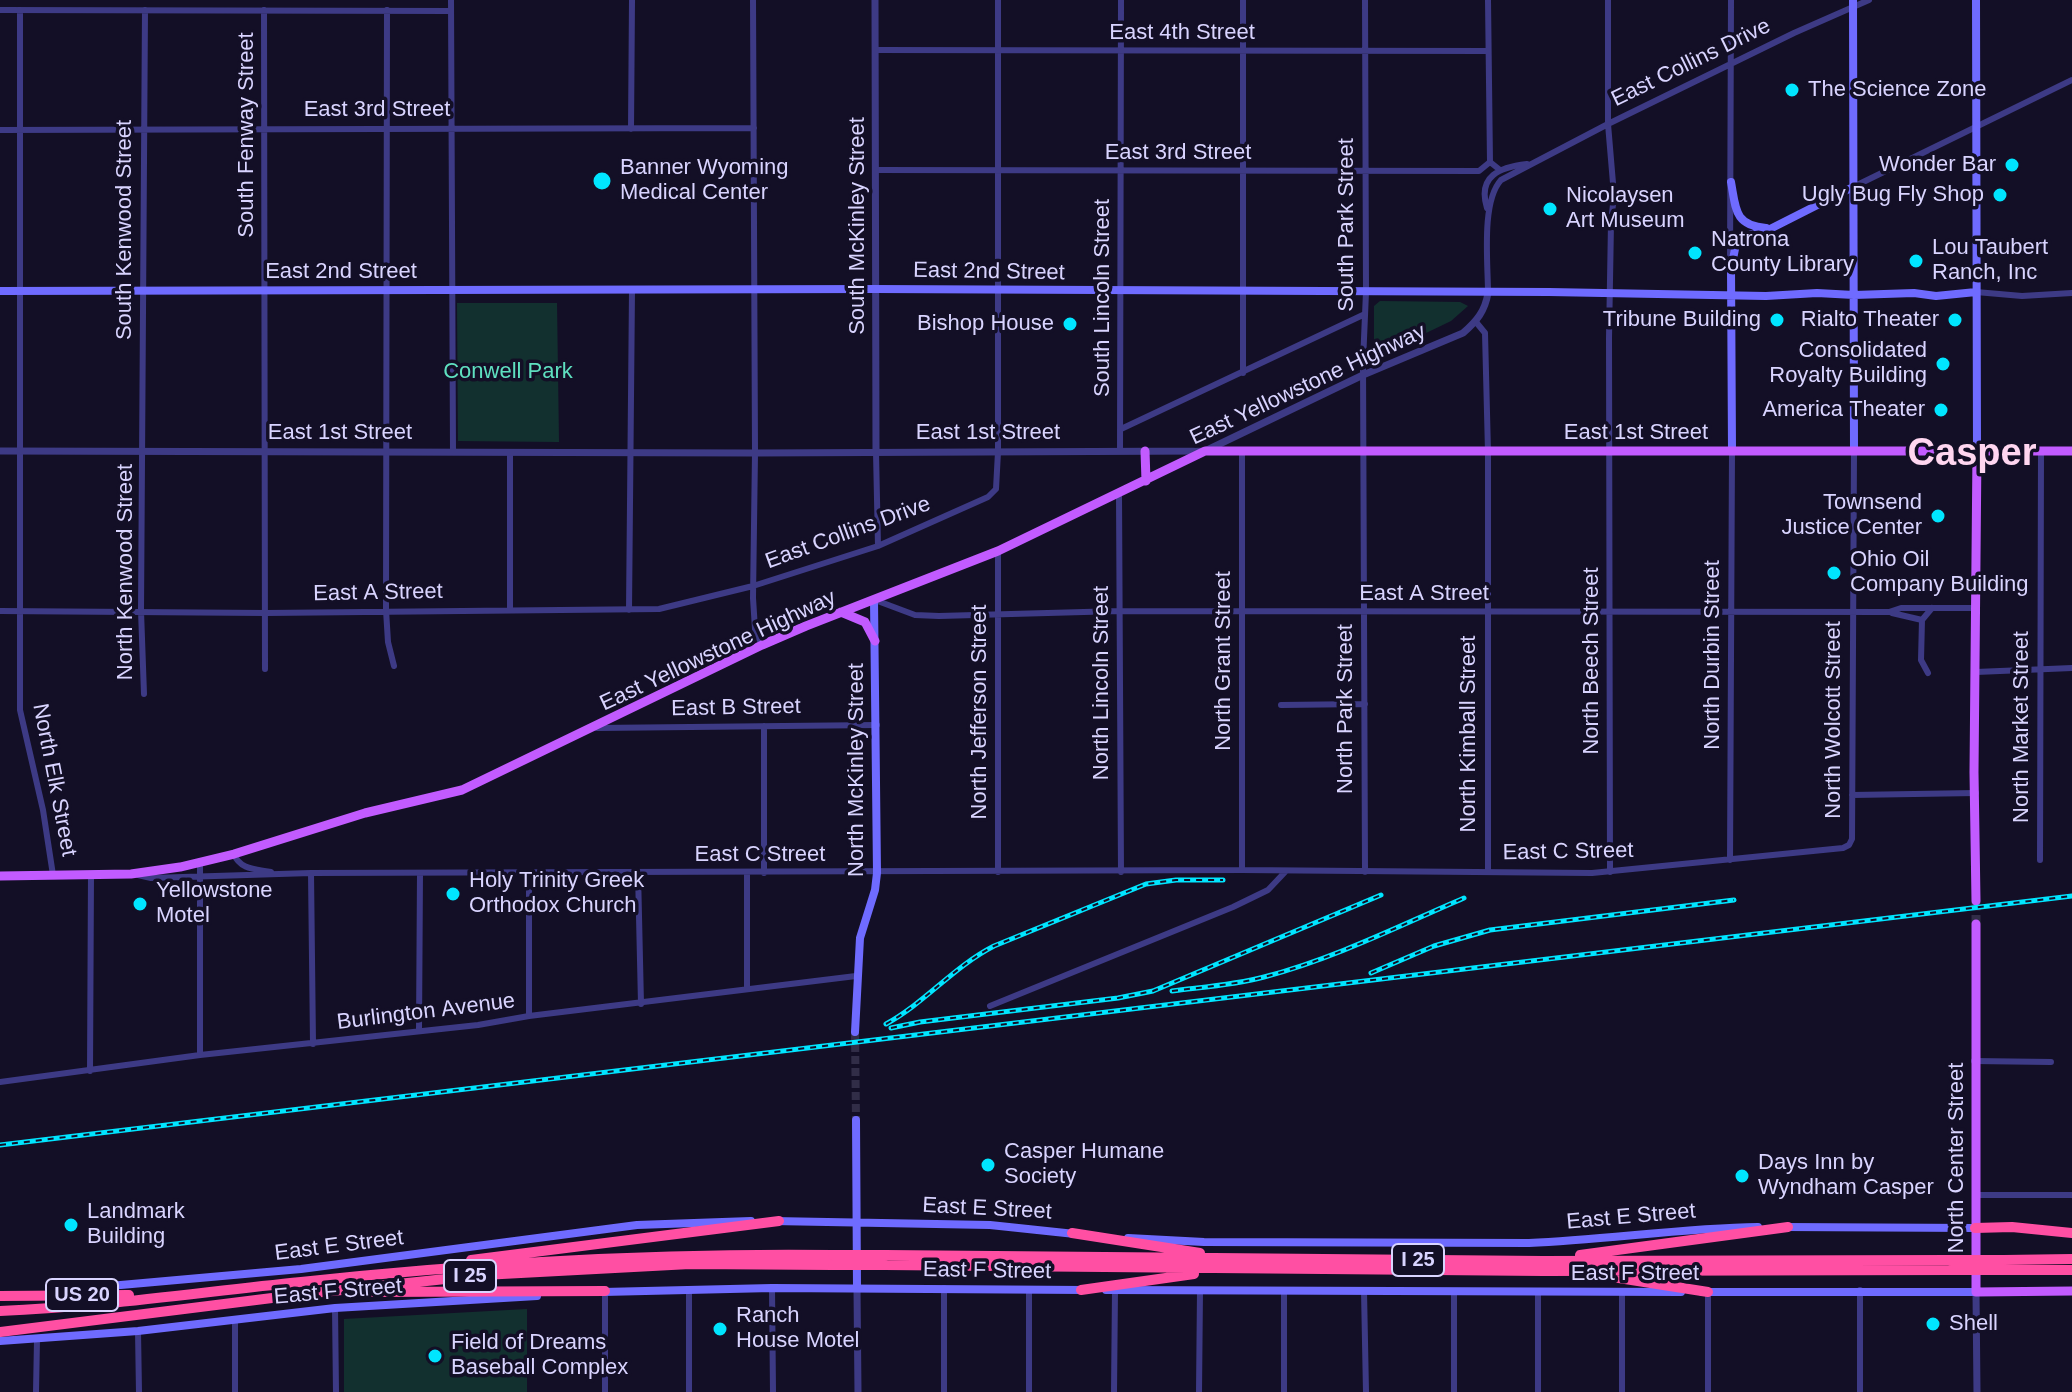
<!DOCTYPE html>
<style>
body{margin:0}
canvas{display:block;background:#130f26}
</style>
<canvas width="2072" height="1392"></canvas>
<script>
const ctx = document.querySelector('canvas').getContext('2d');
ctx.lineJoin = 'round';
function paint(path, color) {
  ctx.fillStyle = color;
  ctx.fill(path, 'evenodd');
}
function stroke(path, color, width, dash) {
  ctx.strokeStyle = color;
  ctx.lineWidth = width;
  ctx.lineCap = dash ? 'butt' : 'round';
  ctx.setLineDash(dash || []);
  ctx.stroke(path);
}
function label(font, color, halo, rows, align = 'center') {
  ctx.font = font + ' Helvetica,sans-serif';
  ctx.lineWidth = 7;
  ctx.setLineDash([]);
  ctx.textBaseline = 'middle';
  ctx.strokeStyle = halo;
  ctx.fillStyle = color;
  for (const [text, x, y, turn = 0] of rows) {
    ctx.save();
    ctx.translate(x, y);
    ctx.rotate((+turn || 0) * Math.PI / 180);
    ctx.textAlign = isNaN(turn) ? turn : align;
    if (halo) ctx.strokeText(text, 0, 0);
    ctx.fillText(text, 0, 0);
    ctx.restore();
  }
}
paint(new Path2D(`
 M1380 301 1460 302 1468 306 1451 321 1374 358V306Z
 M457 303H557L559 442 458 441Z
 M527 1309V1392H344V1319Z`), '#12302f');
stroke(new Path2D(`
 M855 1032 856 1120`), '#312d47', 8, [8, 4]);
stroke(new Path2D(`
 M1976 924V901`), '#312d47', 9, [9, 4.5]);
stroke(new Path2D(`
 M451 0 453 451
 M753 0 755 453 753 598 755 629 762 645
 M1488 0 1490 162 1500 170
 M1608 0V124L1614 195 1611 223 1609 338 1610 872
 M0 10 451 11
 M20 10V710L43 810 53 875
 M264 10 265 669
 M387 10 386 610 388 642 394 666
 M876 50 1487 51
 M631 129 632 0
 M0 130 754 128
 M877 170 1479 171 1490 162
 M1853 187 2072 80
 M1487 208C1477 176 1500 167 1527 164
 M1730 266 1731 0
 M1976 292 2022 296 2072 293
 M1488 293C1488 263 1481 202 1501 180L1608 124 1794 33 1869 0
 M1476 322 1485 333 1488 452V872
 M1243 373V0
 M1121 429 1365 314
 M1120 451 1121 0
 M876 452 878 546
 M1242 452V870
 M1119 495 1121 872
 M998 551V872
 M875 600 915 615 939 616 1120 611 1889 612 1901 608H1976
 M510 610V452
 M629 610 632 290
 M0 611 266 613 659 609 753 586 878 546 988 497 996 489 998 452V0
 M1892 613 1922 620
 M1976 672 2072 668
 M1928 673 1921 660 1922 620 1932 608
 M144 694 141 611 145 10
 M1281 705 1365 704
 M764 726V873
 M597 728 877 725
 M1852 795 1976 793
 M234 854C240 870 256 869 271 872
 M1730 860 1732 451
 M2040 860 2041 451
 M638 872 641 1004
 M1365 872 1363 362 1366 292 1365 0
 M311 873 313 1044
 M529 873V1016
 M747 873V989
 M138 875 151 878 311 873 1242 870 1592 873 1843 848 1849 845 1852 839 1854 451
 M990 1006 1233 907 1268 890 1286 871
 M419 1030 420 873
 M200 1055V863
 M1974 1061 2051 1062
 M90 1071 91 875
 M0 1082 200 1055 478 1025 529 1016 856 976
 M1975 1195H2072
 M772 1288 773 1392
 M689 1289V1392
 M1029 1289V1392
 M1860 1290V1392
 M1364 1291 1366 1392
 M1622 1292V1392
 M335 1308 336 1392
 M235 1319V1392
 M138 1331 139 1392
 M36 1392 37 1340
 M605 1392V1291
 M944 1392V1288
 M1114 1392 1115 1290
 M1199 1392 1200 1291
 M1284 1392V1291
 M1454 1392V1292
 M1538 1392V1293
 M1708 1392V1292`), '#3d3a85', 6);
stroke(new Path2D(`
 M875 0 876 452
 M0 451 755 453 1205 451 1363 375 1463 333C1477 321 1485 311 1488 293
 M857 1288 858 1392
 M1976 1292 1977 1392`), '#3d3a85', 7);
stroke(new Path2D(`
 M1853 0 1854 451
 M1976 0 1977 450
 M1731 182C1736 209 1734 225 1766 228
 M0 291 875 289 1549 292 1766 296 1817 293 1854 295 1914 293 1936 296 1976 292
 M1732 451 1731 269 1736 244 1741 237 1770 229 1853 187
 M855 1032 860 938 875 890 877 873 874 600
 M856 1120 857 1288
 M773 1221 990 1225 1075 1234
 M1784 1227 1975 1228
 M1128 1238 1204 1242 1529 1243C1606 1240 1681 1228 1758 1227
 M1106 1290 1681 1292
 M53 1291 301 1269 637 1225 751 1221
 M603 1292 772 1288 1085 1290
 M1702 1292H1976
 M0 1341 138 1331 335 1308 537 1296`), '#6f6bff', 8);
stroke(new Path2D(`
 M1145 451 1146 481
 M841 612 865 622 875 641
 M0 876 131 874 180 867 234 854 365 813 462 790 762 645 806 626 998 551 1205 451H2072
 M1976 901 1974 772 1977 450
 M1976 924V1292L2072 1291`), '#c25bff', 9);
stroke(new Path2D(`
 M1975 1228 2012 1227 2072 1233
 M1072 1233 1200 1253
 M885 1255 1543 1261 1951 1260
 M1580 1255 1788 1227
 M471 1260 779 1221
 M2004 1260 2072 1259
 M885 1265 1544 1271 1951 1270
 M2004 1270H2072
 M1606 1276 1708 1292
 M1081 1290 1194 1274
 M370 1292 605 1291
 M0 1296 129 1295
 M0 1311C101 1307 201 1292 301 1282 478 1263 655 1253 833 1255
 M0 1332 304 1294 483 1275 690 1264 833 1265`), '#ff4fa3', 10);
const rail = new Path2D(`
 M1371 973 1434 946 1490 930 1734 900
 M1172 991C1203 987 1234 985 1264 977 1333 959 1399 926 1464 898
 M886 1024C926 1002 953 967 994 946L1146 884 1176 880H1223
 M891 1028 920 1022 1118 998 1153 991 1381 895
 M0 1145 2072 896`);
stroke(rail, '#00e5ff', 5);
stroke(rail, '#130f26', 2, [6]);
stroke(new Path2D(`
 M833 1255H885
 M1951 1260H2004
 M833 1265H885
 M1951 1270H2004`), '#ff4fa3', 10);
for (const [x, y, r, color] of [
 [1792,90,8,"#00e5ff"],
 [2012,165,8,"#00e5ff"],
 [602,181,10,"#00e5ff"],
 [2000,195,8,"#00e5ff"],
 [1550,209,8,"#00e5ff"],
 [1695,253,8,"#00e5ff"],
 [1916,261,8,"#00e5ff"],
 [1777,320,8,"#00e5ff"],
 [1955,320,8,"#00e5ff"],
 [1070,324,8,"#00e5ff"],
 [1943,364,8,"#00e5ff"],
 [1941,410,8,"#00e5ff"],
 [1938,516,8,"#00e5ff"],
 [1834,573,8,"#00e5ff"],
 [453,894,8,"#00e5ff"],
 [140,904,8,"#00e5ff"],
 [988,1165,8,"#00e5ff"],
 [1742,1176,8,"#00e5ff"],
 [71,1225,8,"#00e5ff"],
 [1933,1324,8,"#00e5ff"],
 [720,1329,8,"#00e5ff"],
 [435,1356,8,"#00e5ff"]
]) {
  const dot = new Path2D();
  dot.arc(x, y, r, 0, 2 * Math.PI);
  ctx.fillStyle = color;
  ctx.fill(dot);
  stroke(dot, '#130f26', 3);
}
for (const [x, y, w] of [
 [1418,1260,52],
 [470,1276,52],
 [82,1295,72]
]) {
  const box = new Path2D();
  box.roundRect(x - w / 2, y - 16, w, 32, 6);
  ctx.fillStyle = '#130f26';
  ctx.fill(box);
  stroke(box, '#d9d4ff', 2);
}
label('bold 20px', '#d9d4ff', null, [
 ["I 25",1418,1260],
 ["I 25",470,1276],
 ["US 20",82,1295]
]);
label('22px', '#d9d4ff', '#130f26', [
 ["East 4th Street",1182,33],
 ["East Collins Drive",1691,63,-26],
 ["East 3rd Street",377,110],
 ["South Fenway Street",247,135,-90],
 ["East 3rd Street",1178,153],
 ["South Park Street",1347,225,-90],
 ["South McKinley Street",858,226,-90],
 ["South Kenwood Street",125,230,-90],
 ["East 2nd Street",341,272],
 ["East 2nd Street",989,272,1],
 ["South Lincoln Street",1103,298,-90],
 ["East Yellowstone Highway",1308,385,-25],
 ["East 1st Street",340,433],
 ["East 1st Street",988,433],
 ["East 1st Street",1636,433],
 ["East Collins Drive",848,533,-20],
 ["North Kenwood Street",126,572,-90],
 ["East A Street",378,593,-1],
 ["East A Street",1424,594],
 ["East Yellowstone Highway",718,651,-25],
 ["North Durbin Street",1713,655,-90],
 ["North Grant Street",1224,661,-90],
 ["North Beech Street",1592,661,-90],
 ["North Lincoln Street",1102,683,-90],
 ["East B Street",736,708,-1],
 ["North Park Street",1346,709,-90],
 ["North Jefferson Street",980,712,-90],
 ["North Wolcott Street",1834,720,-90],
 ["North Market Street",2022,727,-90],
 ["North Kimball Street",1469,734,-90],
 ["North McKinley Street",857,770,-90],
 ["North Elk Street",54,780,79],
 ["East C Street",1568,852,-1],
 ["East C Street",760,855],
 ["Burlington Avenue",426,1012,-7],
 ["North Center Street",1957,1158,-90],
 ["East E Street",987,1209,3],
 ["East E Street",1631,1217,-5],
 ["East E Street",339,1246,-7],
 ["East F Street",987,1271,1],
 ["East F Street",1635,1274],
 ["East F Street",338,1292,-5]
]);
label('22px', '#d9d4ff', '#130f26', [
 ["The Science Zone",1808,90],
 ["Wonder Bar",1996,165,"right"],
 ["Banner Wyoming",620,168],
 ["Medical Center",620,193],
 ["Ugly Bug Fly Shop",1984,195,"right"],
 ["Nicolaysen",1566,196],
 ["Art Museum",1566,221],
 ["Natrona",1711,240],
 ["County Library",1711,265],
 ["Lou Taubert",1932,248],
 ["Ranch, Inc",1932,273],
 ["Tribune Building",1761,320,"right"],
 ["Rialto Theater",1939,320,"right"],
 ["Bishop House",1054,324,"right"],
 ["Consolidated",1927,351,"right"],
 ["Royalty Building",1927,376,"right"],
 ["America Theater",1925,410,"right"],
 ["Townsend",1922,503,"right"],
 ["Justice Center",1922,528,"right"],
 ["Ohio Oil",1850,560],
 ["Company Building",1850,585],
 ["Holy Trinity Greek",469,881],
 ["Orthodox Church",469,906],
 ["Yellowstone",156,891],
 ["Motel",156,916],
 ["Casper Humane",1004,1152],
 ["Society",1004,1177],
 ["Days Inn by",1758,1163],
 ["Wyndham Casper",1758,1188],
 ["Landmark",87,1212],
 ["Building",87,1237],
 ["Ranch",736,1316],
 ["House Motel",736,1341],
 ["Shell",1949,1324],
 ["Field of Dreams",451,1343],
 ["Baseball Complex",451,1368]
], 'left');
label('22px', '#5fe0c0', '#130f26', [
 ["Conwell Park",508,372]
]);
label('bold 38px', '#ffd6f0', '#130f26', [
 ["Casper",1972,455]
]);
</script>
